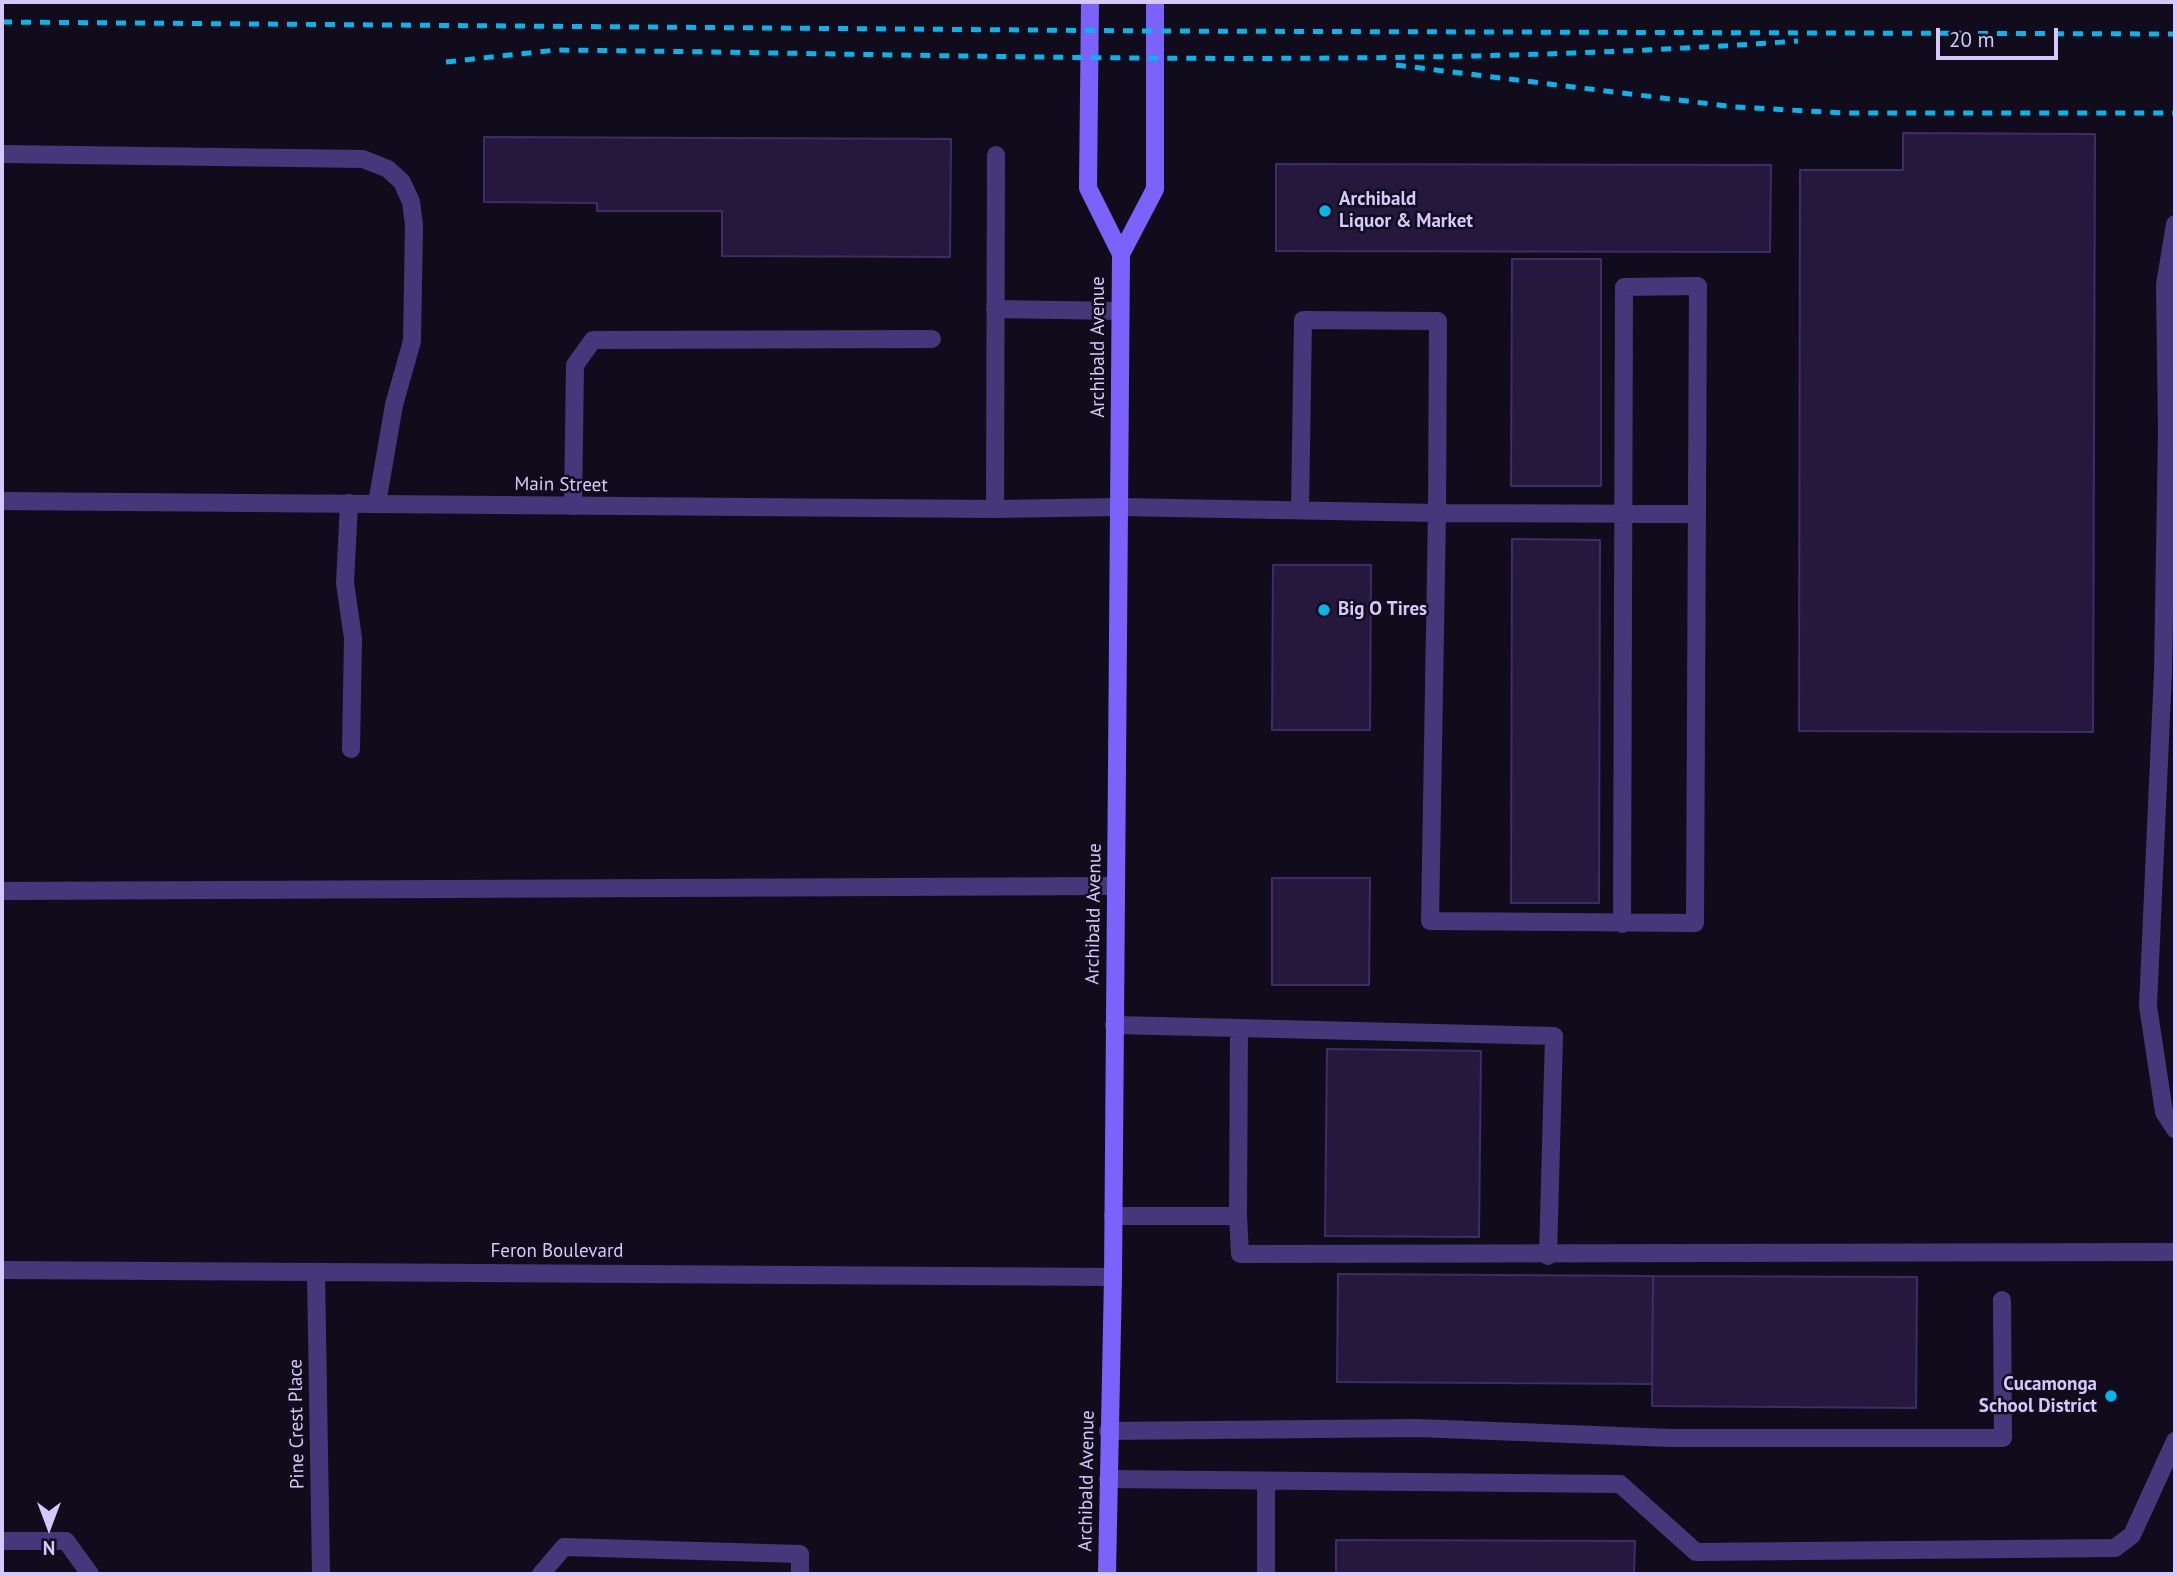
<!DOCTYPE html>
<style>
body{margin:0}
#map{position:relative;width:2177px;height:1576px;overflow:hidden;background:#110c1c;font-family:"PT Sans",sans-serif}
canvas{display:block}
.frame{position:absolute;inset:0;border:4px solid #d6c8fd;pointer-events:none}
.north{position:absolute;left:14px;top:1492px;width:70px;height:70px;-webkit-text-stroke:5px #110c1c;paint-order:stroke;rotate:180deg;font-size:19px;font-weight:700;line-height:28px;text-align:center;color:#d6c8fd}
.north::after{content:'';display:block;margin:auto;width:24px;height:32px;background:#d6c8fd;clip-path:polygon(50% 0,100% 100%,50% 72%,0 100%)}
.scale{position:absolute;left:1936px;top:28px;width:122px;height:32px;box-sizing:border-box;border:4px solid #d6c8fd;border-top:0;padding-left:9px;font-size:21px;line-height:24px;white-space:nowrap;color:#d6c8fd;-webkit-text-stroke:5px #110c1c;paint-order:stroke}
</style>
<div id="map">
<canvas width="2177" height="1576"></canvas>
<div class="frame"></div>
<div class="north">N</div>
<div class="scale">20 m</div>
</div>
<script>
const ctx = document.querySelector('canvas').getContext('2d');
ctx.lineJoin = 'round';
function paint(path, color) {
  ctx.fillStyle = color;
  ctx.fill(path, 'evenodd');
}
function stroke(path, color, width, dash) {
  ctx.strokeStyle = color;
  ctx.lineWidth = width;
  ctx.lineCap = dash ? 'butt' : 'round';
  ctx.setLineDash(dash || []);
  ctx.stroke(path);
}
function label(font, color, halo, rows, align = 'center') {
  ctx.font = font + ' "PT Sans",sans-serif';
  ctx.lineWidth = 5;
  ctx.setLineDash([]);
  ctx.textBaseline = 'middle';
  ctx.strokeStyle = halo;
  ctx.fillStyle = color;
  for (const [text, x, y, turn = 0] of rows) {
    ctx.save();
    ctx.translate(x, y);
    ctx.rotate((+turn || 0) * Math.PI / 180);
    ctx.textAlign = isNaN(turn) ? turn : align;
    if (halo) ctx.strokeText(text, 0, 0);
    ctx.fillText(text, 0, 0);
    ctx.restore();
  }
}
const building = new Path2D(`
 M1903 133 2095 134 2093 732 1799 731 1800 170H1903Z
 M484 137 951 139 950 257 722 256V211H597V203L484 202Z
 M1276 164 1771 165 1770 252 1276 251Z
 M1512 259H1601V486H1511Z
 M1512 539 1600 540 1599 903H1511Z
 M1273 565H1371L1370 730H1272Z
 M1272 878H1370L1369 985H1272Z
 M1327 1049 1481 1051 1479 1237 1325 1236Z
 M1338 1274 1653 1276 1652 1384 1337 1382Z
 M1653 1276 1917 1277 1916 1408 1652 1406Z
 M1336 1540 1635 1541 1634 1574H1336Z`);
paint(building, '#25183c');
stroke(building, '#402b68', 2);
stroke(new Path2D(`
 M2 154 363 159 388 169 402 182 411 202 414 225 412 341 394 405 377 503
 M2175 224 2165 285 2167 432 2163 672 2148 1006 2164 1112 2175 1129
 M995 309 1120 311
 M349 503 345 583 353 638 351 749
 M573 506 575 365 593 340 932 339
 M1120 507 1437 513 1430 921 1695 923 1698 286 1624 287 1622 924
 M995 509 996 155
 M1300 510 1303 320 1438 321 1437 513 1697 514
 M2 891 1115 886
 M1114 1025 1239 1028 1238 1216
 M1239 1028 1554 1036 1548 1256
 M1113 1216H1238L1240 1254 2175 1252
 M1108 1431 1418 1428 1670 1438H2003L2002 1300
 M1108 1479 1620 1484 1696 1552 2115 1548 2132 1535 2175 1441
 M1266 1481V1574
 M2 1541H66L90 1574
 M541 1574 564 1547 800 1554V1574`), '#44387a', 18);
stroke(new Path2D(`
 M2 501 995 509 1120 507
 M2 1270 1113 1277
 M316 1272 321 1574`), '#44387a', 18);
stroke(new Path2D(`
 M1090 2 1088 188 1121 254 1113 1277 1107 1574
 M1121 254 1155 189V2`), '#7b62fa', 18);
stroke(new Path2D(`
 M2 22 1154 31 2175 34
 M446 62 556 50C970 54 1385 71 1798 41
 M1396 65 1735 107 1845 113H2175`), '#07b4eb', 5, [10, 9]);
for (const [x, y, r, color] of [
 [1325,211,7,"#07b4eb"],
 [1324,610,7,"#07b4eb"],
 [2111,1396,7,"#07b4eb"]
]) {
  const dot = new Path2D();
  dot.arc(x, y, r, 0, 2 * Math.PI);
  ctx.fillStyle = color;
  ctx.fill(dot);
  stroke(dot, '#110c1c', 2.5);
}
label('bold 19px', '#d6c8fd', '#110c1c', [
 ["Archibald",1339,200],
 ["Liquor & Market",1339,222],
 ["Big O Tires",1338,610],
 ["Cucamonga",2097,1385,"right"],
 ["School District",2097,1407,"right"]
], 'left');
label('19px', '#d6c8fd', '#110c1c', [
 ["Archibald Avenue",1099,347,-90],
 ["Main Street",561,485,1],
 ["Archibald Avenue",1094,914,-89],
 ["Feron Boulevard",557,1252],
 ["Pine Crest Place",297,1424,-91],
 ["Archibald Avenue",1087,1481,-89]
]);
</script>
